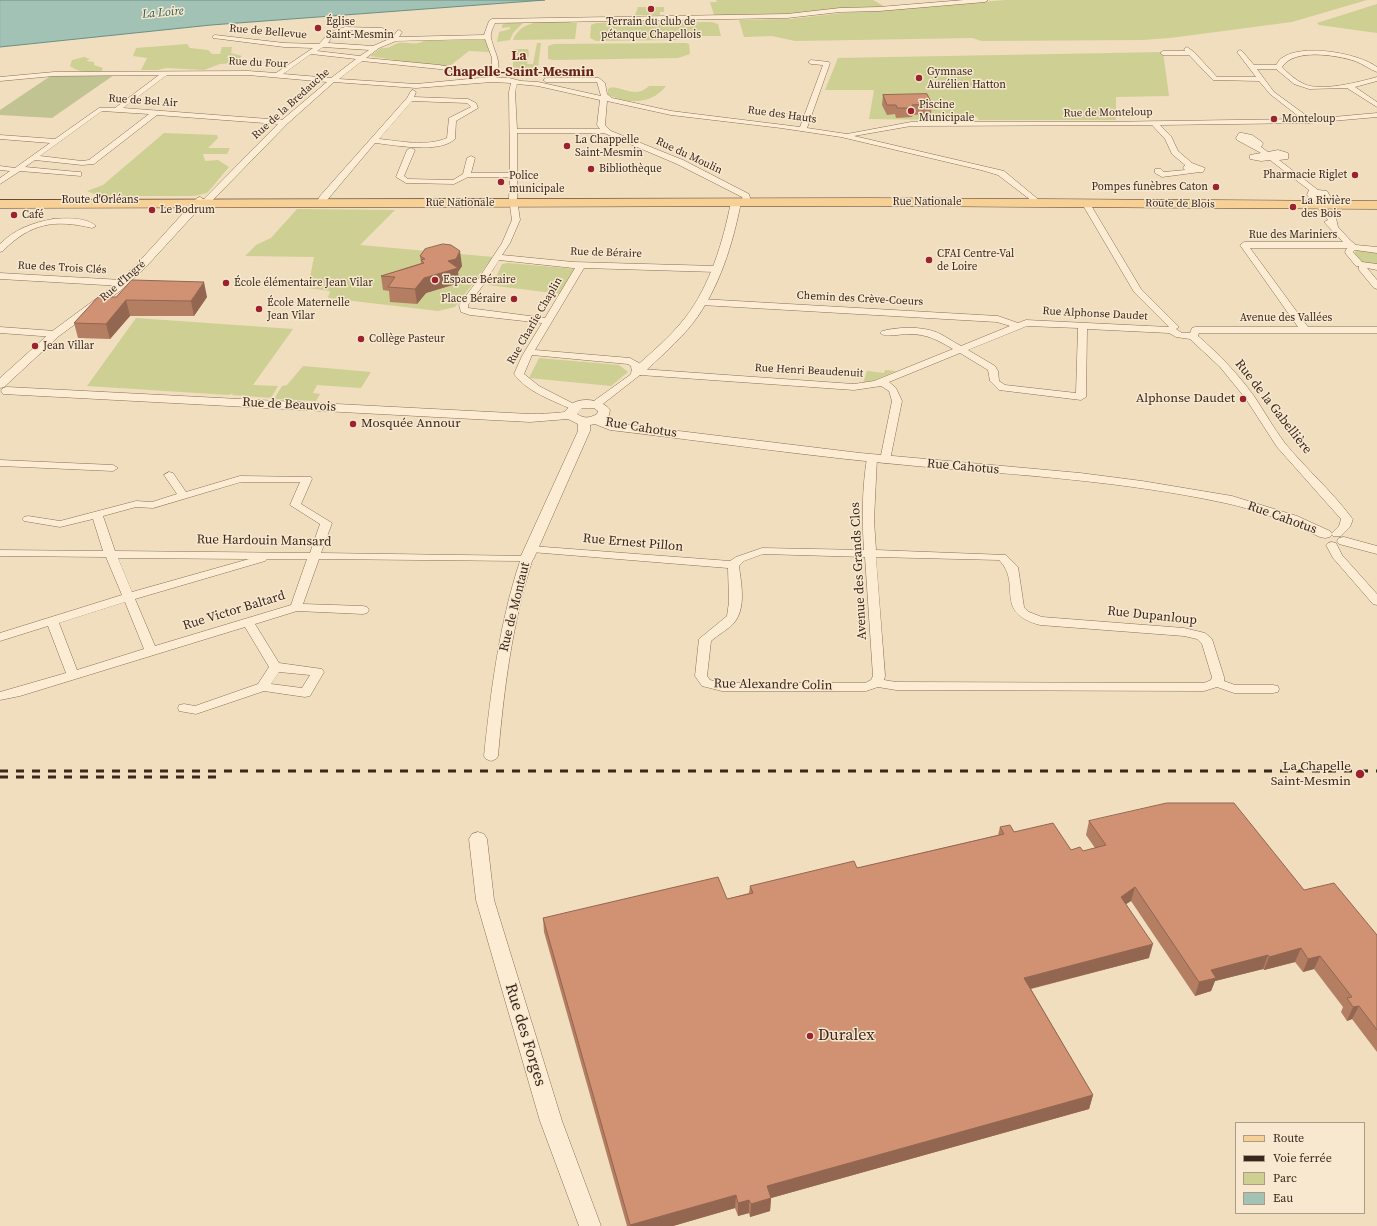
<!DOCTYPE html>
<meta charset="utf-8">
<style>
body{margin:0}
#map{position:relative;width:1377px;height:1226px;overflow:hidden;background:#f0debf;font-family:"Source Serif 4",serif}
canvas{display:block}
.legend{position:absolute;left:1235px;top:1122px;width:130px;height:92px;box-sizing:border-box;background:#f7e8cf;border:1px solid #ab9b87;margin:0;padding:5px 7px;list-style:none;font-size:12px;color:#39271c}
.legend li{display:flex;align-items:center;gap:8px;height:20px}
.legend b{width:20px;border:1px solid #ab9b87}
</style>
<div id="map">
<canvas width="1377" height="1226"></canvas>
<ul class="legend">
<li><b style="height:5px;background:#f6d094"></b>Route</li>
<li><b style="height:5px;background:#39271c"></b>Voie ferrée</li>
<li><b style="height:11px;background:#cdcf93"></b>Parc</li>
<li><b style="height:11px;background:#a3c2b6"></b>Eau</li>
</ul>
</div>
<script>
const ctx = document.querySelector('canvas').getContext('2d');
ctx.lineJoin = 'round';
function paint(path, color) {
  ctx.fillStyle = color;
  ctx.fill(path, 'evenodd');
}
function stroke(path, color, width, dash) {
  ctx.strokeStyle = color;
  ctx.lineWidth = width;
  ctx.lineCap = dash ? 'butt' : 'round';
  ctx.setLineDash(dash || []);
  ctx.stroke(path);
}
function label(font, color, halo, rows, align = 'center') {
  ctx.font = font + ' "Source Serif 4",serif';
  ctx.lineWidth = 3;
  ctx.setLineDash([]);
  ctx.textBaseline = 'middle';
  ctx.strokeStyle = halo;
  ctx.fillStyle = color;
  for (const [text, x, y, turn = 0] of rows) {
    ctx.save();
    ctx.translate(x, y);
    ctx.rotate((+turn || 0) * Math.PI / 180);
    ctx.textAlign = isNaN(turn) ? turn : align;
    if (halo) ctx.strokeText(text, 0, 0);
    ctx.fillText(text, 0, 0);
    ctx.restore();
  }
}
paint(new Path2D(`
 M716 0H873L887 8 777 15H714L710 2H717Z
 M1006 0H1367L1292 22 1170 38 1143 40 982 41 972 38 795 41 772 36 744 37 739 20 790 19 842 13Z
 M1377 4V33L1319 25 1317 23Z
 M638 7H664V12H660V15H635Z
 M571 21V23H577L575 39 513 40C522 17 550 22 571 21Z
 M712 22 718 24 721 36H683L677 40 596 41 590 38 591 25 596 23Z
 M506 23H523L513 33 510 40 497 42 499 32 510 29V27L502 28V25Z
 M485 39 489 52 469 51 451 65 444 66 393 61 394 60 370 56 381 48C391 49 391 45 399 43 408 42 418 46 425 40Z
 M537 43H541L537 75 513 78V49H528L529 54 527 64H533Z
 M686 43 689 44 690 54 678 58 553 60 548 59V46L554 44Z
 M187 44 190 48 208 50 212 54H220L222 47H232L231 53 242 56 233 63 220 64 204 70 166 68 158 70H141L147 58 133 56 136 48Z
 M1163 52 1169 96 1116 97V120H979L977 117 962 115 947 116 945 120 869 119 874 90H825L838 58Z
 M84 57 90 59 86 61 94 62V65L103 68 101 72C91 73 77 72 70 66L72 60Z
 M649 86H666C653 103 631 105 611 96L608 95V89C618 82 634 101 649 86Z
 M164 133 217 135 218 138 208 148H230L227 154H203L205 161 218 160 229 167 207 193 194 196H99L87 191 103 185Z
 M297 209 395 210 360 245 493 257 455 307 438 311 328 298 330 291 308 288 314 257 245 256 256 245 271 238Z
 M1358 250 1377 252V266L1361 262 1354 253Z
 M508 263 575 269 561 294 488 285 497 275 502 264Z
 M136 318 293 329 253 385 278 386 271 398 232 395 233 393 229 395 87 386Z
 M539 358 619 365 628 372 611 386 529 378Z
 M303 366 371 372 361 388 317 385 313 393 320 394 316 401 274 399 282 386 287 385Z
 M885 370 896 371 872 381 863 383 867 371 884 373Z`), '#cdcf93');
paint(new Path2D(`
 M52 75H114L52 118 0 115V110Z`), '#c1c393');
const water = new Path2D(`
 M0 0H545L211 25 0 47Z`);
paint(water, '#a3c2b6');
stroke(water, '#699083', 1);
const minor = new Path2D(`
 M964 0H988L985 2 879 11 840 12 787 18 495 23C493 27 490 34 491 38 494 52 503 63 496 78H509L521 81 538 82 601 96 597 82H546L543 80 546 78H599L605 83 607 94 612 98 671 111 800 127 823 65 811 64 808 62 811 60 829 62 830 63 807 128 847 134 911 122H1099L1302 119 1270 94 1259 81 1213 80 1189 55H1163L1160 53 1163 51H1185L1184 49 1187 47 1194 52 1217 77H1256L1237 52 1240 50 1242 51 1254 65H1276C1278 63 1279 59 1282 58 1302 43 1358 53 1377 67V72C1369 69 1363 64 1355 61 1336 55 1294 48 1282 67 1288 73 1295 80 1304 84 1321 92 1359 82 1377 77V81L1355 87 1377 102V107L1347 88 1309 89 1294 84 1276 69H1257L1274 92 1311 119 1377 113V117L1309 123 1160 125 1171 136 1178 151 1192 163 1205 168 1203 172H1200L1162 177 1155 173V169H1161L1164 172 1185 170 1183 168 1185 165 1172 154 1165 139 1152 125 911 126 854 136 1004 171 1039 200V204H1036L998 175 981 170 841 137 781 128 671 115 607 101 605 125 611 131 683 160 749 194 751 202 750 204H744L742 197 677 164 604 133H517V199L520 220 510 243 502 255 573 262 716 266 720 269 716 272 584 268 535 350 630 358 639 363 641 369 854 384 874 381 953 349C937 340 928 334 908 334 900 334 886 338 880 333L882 331C898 327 920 326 936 332 944 335 953 342 961 346L1010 326 997 322 701 305 697 302 701 299 998 316 1018 323 1026 320 1169 327 1134 292 1081 202 1085 200 1089 202 1141 289 1179 327 1176 329 1182 333H1190L1192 328 1195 327H1298L1240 245 1244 242H1343L1324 222 1328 220 1307 195 1309 190 1270 160 1261 161 1250 159V155L1261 153 1237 140 1236 138 1239 133H1242L1252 135 1262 142 1263 144 1261 147 1268 152 1278 150 1288 153V159L1279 160 1318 190 1327 191 1333 201 1332 203H1326L1321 195H1315L1336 218 1338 227 1350 240 1356 245 1377 247V253L1355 250 1353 252 1362 262 1377 264V270L1367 268 1377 280V289L1374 288 1359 270V266H1356L1346 254 1345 252 1347 248H1250L1308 327H1377V333H1199L1198 336C1219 354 1238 374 1254 396 1264 411 1273 427 1284 442 1305 468 1331 490 1351 517L1353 519 1350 527 1341 536H1333L1331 534 1339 526 1341 519 1277 447 1246 399 1220 367 1190 339 1176 337 1169 333 1087 329 1086 397 1081 400 999 390 990 381 988 370 960 353 889 382 896 388 902 401 890 460 885 463 880 460 892 401 889 391 881 386 854 390 640 375 599 407H591L590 405 591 403 630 375 632 372 631 366 628 364 532 355 524 374 539 386 580 407 575 410 571 409C552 400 527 392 514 374L522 356 542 323 470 315 461 312 459 305 477 281 502 243 512 220 509 199 510 177H468L454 184 406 183 396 177 407 150 411 148 415 150 404 176 408 179 453 180 463 174 467 158 471 156 475 158 471 173H510L509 92 511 83 492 82 416 88 334 82 287 124 208 205H202V201L278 124 157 115 94 164 82 165 35 160 25 167 78 172H81V176L20 171 0 184V178L10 171 0 170V166L15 168 50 143 0 139V135L55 139 99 108H115L159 75 54 76 0 81V77L54 72 248 71 276 73 313 48 284 47 213 38V36L215 35 284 43 319 44 330 32 345 27 382 28 387 30 390 36 393 37 397 31 399 30 402 32 399 37 484 35 489 21 492 19 787 14 840 8 879 7ZM347 30 381 32 385 38 389 39 373 46 328 43 334 34ZM485 39 492 58 491 74 439 65 366 58 379 48 396 41ZM323 47 369 50 360 56 317 51ZM311 54 356 59 331 78 283 74ZM362 61 439 69 490 77 416 84 339 79ZM167 75H248L327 82 282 120 123 108ZM517 84 538 86 600 100 597 125 600 129H517L515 92ZM102 111 149 114 89 160 82 161 40 156ZM499 260 573 268H575L545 318 468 308V305L484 284ZM1027 326 1078 328 1076 393 1005 385 999 381 998 371 995 366 968 350Z
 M413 90 416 92 414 97 468 99 476 103 478 108 456 121 455 139C439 154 395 145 375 143L323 205H317L316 203 320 196 407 98 411 91ZM412 101 467 103 471 107 449 118 447 138C426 147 401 141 379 139Z
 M53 219C66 218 86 217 96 226L92 228C55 219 30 223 3 251L0 252V244C15 229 32 223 53 219Z
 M0 273 122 280 126 283 122 286 0 279Z
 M0 327 55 331 60 334 55 337 0 333Z
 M872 455 877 458 874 520 876 550 1006 555 1018 567 1024 607 1029 612 1042 617 1184 628 1205 633 1212 639 1224 677V681L1235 685H1273L1278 686 1279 689 1278 692 1273 693H1234L1217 687 1204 691 896 690 878 687 866 691H722L702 686 695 676 699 639 727 616 729 602 728 568 531 552 527 551 525 549 527 547 531 546 730 561 736 557 762 548 864 550C862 519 862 489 867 458ZM763 554 865 557 873 676 871 680 865 683H722L710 680 707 676 711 641C718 635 727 630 733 624 747 609 741 583 739 566L744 561ZM876 557 999 560C1023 584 992 612 1040 625L1184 636 1197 639 1202 644 1212 677 1211 680 1204 683 896 682 884 680 885 676Z
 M0 460 113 465 118 468 113 471 0 466Z
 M169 472 173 473 186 492 240 476 311 477 312 479 301 504 332 523 321 553 531 556 533 558C512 623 504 689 498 756L496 759 491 761 486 759 484 756C491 690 499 625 520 561L319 559 303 604 363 606 367 607 369 610 367 613 363 614 297 611 255 624 279 663 322 669 324 672 310 696 305 697 264 691 196 714 179 711 178 708 179 705 184 704 195 706 258 684 269 667 245 627 20 696 0 700V692L66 673 48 626 0 641V633L122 595 106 557 0 556V550L103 551 93 519 60 527 24 521 22 519 24 517 28 516 60 521 136 501 152 502 177 494 164 475ZM241 482H300L290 505 320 524 310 553 115 551 103 516 136 507 153 508ZM118 558 249 559 132 592ZM267 559H307L291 605 155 646 135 599 265 561ZM125 602 144 649 77 670 59 623ZM279 672 310 675 302 688 271 684Z
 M1332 542 1336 543 1342 555 1377 594V605L1373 604 1333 558 1326 545 1328 543Z`);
const tertiary = new Path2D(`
 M200 197 205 200 199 209 144 269 120 291 59 336 4 387 0 388V378L51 332 112 287 136 265 197 198Z
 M736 199 741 202C733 244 719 289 693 323 678 342 659 358 641 375H633L631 372 633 369C651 353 670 337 685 318 710 286 723 242 731 202Z
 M7 387 530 414C535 414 562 413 564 412 567 410 570 405 573 403 584 397 603 400 610 410L609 415 606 419 613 423 860 453 1080 473 1142 481 1232 496 1297 516 1330 531 1332 534 1330 537 1325 538 1320 537C1290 523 1258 510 1225 503 1123 481 1019 475 916 466 814 457 712 442 610 430L595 424 590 425V431L534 558 532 561 527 562 522 561 520 558 578 431V424L568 419 530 422 3 394 1 391 3 388ZM582 408H594L598 411 597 414C590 418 584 419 577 414Z
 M1344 537 1377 546V554L1339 544 1337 541 1339 538Z
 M478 832 484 834 487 839 494 900 562 1121 601 1226H579L540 1121 476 900 469 839 472 834Z`);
const primary = new Path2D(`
 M870 198 1377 201V209L870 206 0 208V200Z`);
stroke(minor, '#8a6e57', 1);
stroke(tertiary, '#8a6e57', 1);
stroke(primary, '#573c2b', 1);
paint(minor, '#fbecd3');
paint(tertiary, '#fbecd3');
paint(primary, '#f6d094');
stroke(new Path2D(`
 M0 771H1377
 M0 777H223`), '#39271c', 3, [8, 8]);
paint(new Path2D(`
 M883 95 932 104 931 114 913 115 912 117 896 118 895 114 887 115 882 105Z
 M420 256 462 266 458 272 459 283 426 293 417 304 390 302 389 291 383 290 381 276 421 263Z
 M98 297H207L194 316H130L110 339 78 338 74 323Z
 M1089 821 1304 890 1377 935V1052L1352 1019 1347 1021 1341 1012 1343 1007 1314 969 1303 972 1295 962 1264 970 1263 969 1215 981 1211 991 1195 996 1131 901 1126 904 1149 958 1031 989 1093 1095 1089 1109 771 1198 770 1211 750 1217 749 1213 738 1216 735 1208 673 1226H627L544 932 543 918 727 899 749 893 750 886 857 868 998 835 1000 827 1071 850 1083 851 1095 848 1086 835Z`), '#b47e63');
paint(new Path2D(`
 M460 251 462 266 458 272 459 283 426 293 417 304 415 289 424 278Z
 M204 282 207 297 194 316 191 301Z
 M126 300 130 316 110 339 106 324Z
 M1135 887 1131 901 1117 910 1121 897Z
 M1153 944 1149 958 1021 991 1024 978Z
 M1301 948 1295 962 1264 970 1269 957Z
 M1268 955 1263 969 1215 981 1211 991 1195 996 1199 982 1211 970Z
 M1320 956 1314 969 1303 972 1308 959Z
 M1359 1006 1352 1019 1347 1021 1353 1007Z
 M1093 1095 1089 1109 771 1198 770 1211 750 1217 751 1204 767 1186Z
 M736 1195 735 1208 673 1226H630V1225Z
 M749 1200V1213L738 1216V1203Z`), '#926650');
const building = new Path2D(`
 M927 94 932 104 912 105 913 108H897L896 105H887L883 95Z
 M443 244 451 245 460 251 456 259 448 261 458 268 424 278 415 289 388 287 395 277 381 276 424 263 421 260 425 259 420 256 425 249Z
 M132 280 204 282 191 301 126 300 106 324 74 323 98 297H116Z
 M1167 803H1234L1304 890 1334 883 1377 935V1030L1359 1006 1353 1007 1347 998 1352 997 1320 956 1308 959 1301 948 1269 957 1268 955 1211 970 1216 978 1199 982 1135 887 1121 897 1153 944 1024 978 1093 1095 767 1186 771 1198 751 1204 749 1200 738 1203 736 1195 630 1225 543 918 718 877 727 899 753 893 750 886 854 861 857 868 1004 834 1000 827 1010 825 1014 832 1053 823 1071 850 1080 847 1083 851 1106 845 1089 821Z`);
paint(building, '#d19273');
stroke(building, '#926650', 1);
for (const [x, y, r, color] of [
 [651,9,4,"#9c232e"],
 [318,28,4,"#9c232e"],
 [919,78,4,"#9c232e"],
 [911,111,4,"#9c232e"],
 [1274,119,4,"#9c232e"],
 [567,146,4,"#9c232e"],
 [591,169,4,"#9c232e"],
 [1355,175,4,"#9c232e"],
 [501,182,4,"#9c232e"],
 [1216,187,4,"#9c232e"],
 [1293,207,4,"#9c232e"],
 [152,210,4,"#9c232e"],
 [14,215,4,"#9c232e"],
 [929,260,4,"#9c232e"],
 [435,280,4,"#9c232e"],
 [226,283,4,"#9c232e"],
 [514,299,4,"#9c232e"],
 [259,309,4,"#9c232e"],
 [361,339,4,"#9c232e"],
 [35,346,4,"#9c232e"],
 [1243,399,4,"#9c232e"],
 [353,424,4,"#9c232e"],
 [1360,774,5,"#9c232e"],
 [810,1036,4,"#9c232e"]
]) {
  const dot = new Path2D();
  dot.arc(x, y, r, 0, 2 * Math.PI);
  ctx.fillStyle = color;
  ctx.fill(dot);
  stroke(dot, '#f7e8cf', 1.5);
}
label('11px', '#39271c', '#f7e8cf', [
 ["Église",326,22],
 ["Saint-Mesmin",326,35],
 ["Terrain du club de",651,22,"center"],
 ["pétanque Chapellois",651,35,"center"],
 ["Gymnase",927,72],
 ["Aurélien Hatton",927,85],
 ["Piscine",919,105],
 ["Municipale",919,118],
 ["Monteloup",1282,119],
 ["La Chappelle",575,140],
 ["Saint-Mesmin",575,153],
 ["Bibliothèque",599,169],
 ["Pharmacie Riglet",1347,175,"right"],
 ["Police",509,176],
 ["municipale",509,189],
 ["Pompes funèbres Caton",1208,187,"right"],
 ["La Rivière",1301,201],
 ["des Bois",1301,214],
 ["Le Bodrum",160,210],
 ["Café",22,215],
 ["CFAI Centre-Val",937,254],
 ["de Loire",937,267],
 ["Espace Béraire",443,280],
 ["École élémentaire Jean Vilar",234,283],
 ["Place Béraire",506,299,"right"],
 ["École Maternelle",267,303],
 ["Jean Vilar",267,316],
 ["Collège Pasteur",369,339],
 ["Jean Villar",43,346]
], 'left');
label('11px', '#39271c', '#f7e8cf', [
 ["Rue de Bellevue",268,32,5],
 ["Rue du Four",258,63,3],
 ["Rue de Bel Air",143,101,4],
 ["Rue de la Bredauche",291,104,-42],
 ["Rue de Monteloup",1108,113,-1],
 ["Rue des Hauts",782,115,8],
 ["Rue du Moulin",689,156,25],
 ["Route d'Orléans",100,200],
 ["Rue Nationale",927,202],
 ["Rue Nationale",460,203],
 ["Route de Blois",1180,204,1],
 ["Rue des Mariniers",1293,235],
 ["Rue de Béraire",606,253,2],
 ["Rue des Trois Clés",62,268,3],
 ["Rue d'Ingré",123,281,-41],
 ["Chemin des Crève-Coeurs",860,299,3],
 ["Rue Alphonse Daudet",1095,314,3],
 ["Avenue des Vallées",1286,318],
 ["Rue Charlie Chaplin",535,321,-60],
 ["Rue Henri Beaudenuit",809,371,3]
]);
label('italic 12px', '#2a5953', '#f7e8cf', [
 ["La Loire",163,13,-5]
]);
label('13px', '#39271c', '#f7e8cf', [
 ["Alphonse Daudet",1235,399],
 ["Mosquée Annour",361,424,"left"],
 ["La Chapelle",1351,767],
 ["Saint-Mesmin",1351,782]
], 'right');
label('13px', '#39271c', '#f7e8cf', [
 ["Rue de Beauvois",289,405,3],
 ["Rue de la Gabellière",1273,407,52],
 ["Rue Cahotus",641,428,9],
 ["Rue Cahotus",963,467,5],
 ["Rue Cahotus",1282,518,20],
 ["Rue Hardouin Mansard",264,541,1],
 ["Rue Ernest Pillon",633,543,5],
 ["Avenue des Grands Clos",859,571,-93],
 ["Rue de Montaut",515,607,-76],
 ["Rue Victor Baltard",234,611,-17],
 ["Rue Dupanloup",1152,616,6],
 ["Rue Alexandre Colin",773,685,1]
]);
label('bold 14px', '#682319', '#f7e8cf', [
 ["La",519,56],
 ["Chapelle-Saint-Mesmin",519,72]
]);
label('16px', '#39271c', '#f7e8cf', [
 ["Rue des Forges",525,1035,73]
]);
label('16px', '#39271c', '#f7e8cf', [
 ["Duralex",818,1036]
], 'left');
</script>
